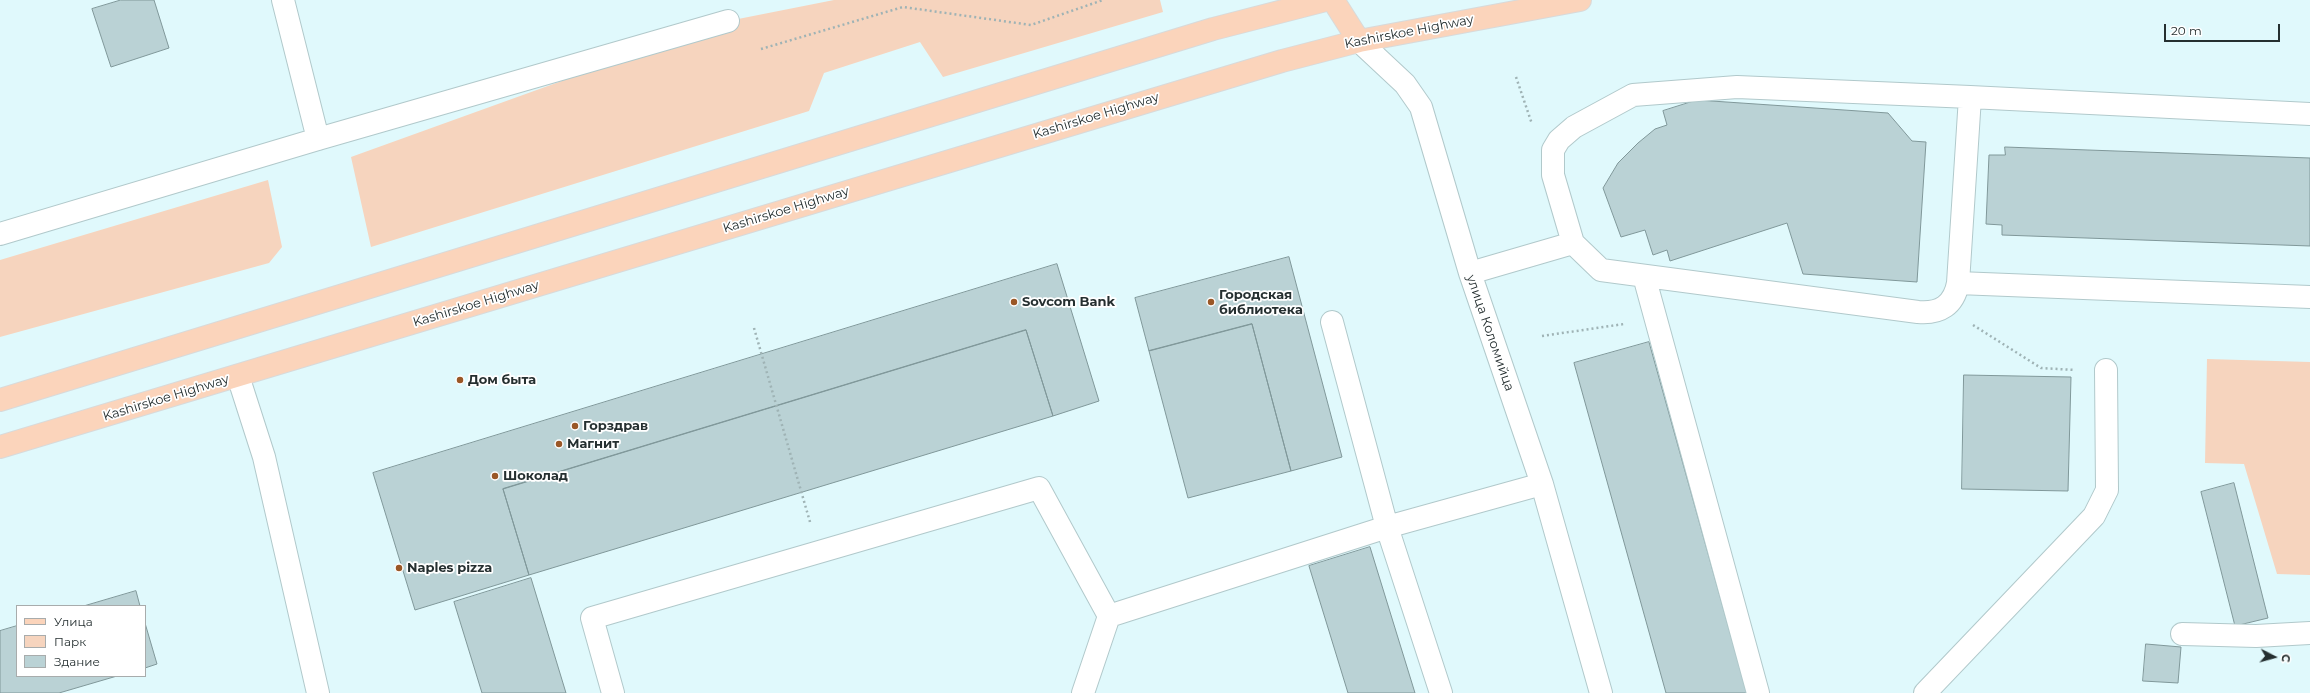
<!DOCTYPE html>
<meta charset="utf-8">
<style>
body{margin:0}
#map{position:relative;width:2310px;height:693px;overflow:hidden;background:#e0f9fc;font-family:Montserrat,sans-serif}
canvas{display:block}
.legend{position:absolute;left:16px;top:605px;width:130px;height:72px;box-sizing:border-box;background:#fff;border:1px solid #a8acac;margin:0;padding:5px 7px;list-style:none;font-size:12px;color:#252f30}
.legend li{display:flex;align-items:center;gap:8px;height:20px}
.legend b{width:20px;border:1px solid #a8acac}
.north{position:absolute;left:2254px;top:637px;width:40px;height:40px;-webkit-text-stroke:3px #fff;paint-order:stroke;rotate:96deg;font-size:11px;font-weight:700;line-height:16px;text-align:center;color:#252f30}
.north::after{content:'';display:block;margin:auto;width:14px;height:18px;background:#252f30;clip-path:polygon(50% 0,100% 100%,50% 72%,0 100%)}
.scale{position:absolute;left:2164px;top:24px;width:116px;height:18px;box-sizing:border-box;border:2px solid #252f30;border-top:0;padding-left:5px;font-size:12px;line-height:14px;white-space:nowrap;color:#252f30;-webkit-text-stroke:3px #fff;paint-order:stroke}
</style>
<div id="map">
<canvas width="2310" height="693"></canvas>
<ul class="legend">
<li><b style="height:5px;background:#fbd4bb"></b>Улица</li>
<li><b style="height:11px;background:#f6d4be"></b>Парк</li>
<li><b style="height:11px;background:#bad2d5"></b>Здание</li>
</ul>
<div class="north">С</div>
<div class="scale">20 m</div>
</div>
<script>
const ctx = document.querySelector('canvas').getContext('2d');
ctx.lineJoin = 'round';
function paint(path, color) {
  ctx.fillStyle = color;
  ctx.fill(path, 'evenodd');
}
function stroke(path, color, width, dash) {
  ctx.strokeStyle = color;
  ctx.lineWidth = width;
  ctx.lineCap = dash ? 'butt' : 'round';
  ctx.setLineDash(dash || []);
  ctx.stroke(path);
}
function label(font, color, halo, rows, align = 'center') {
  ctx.font = font + ' Montserrat,sans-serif';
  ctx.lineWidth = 3.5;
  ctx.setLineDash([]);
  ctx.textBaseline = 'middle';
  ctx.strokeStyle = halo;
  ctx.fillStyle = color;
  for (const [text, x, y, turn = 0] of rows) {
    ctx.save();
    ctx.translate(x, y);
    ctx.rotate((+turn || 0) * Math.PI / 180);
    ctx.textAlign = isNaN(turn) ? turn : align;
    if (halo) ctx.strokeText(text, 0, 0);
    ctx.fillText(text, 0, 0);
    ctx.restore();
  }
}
paint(new Path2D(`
 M834 0H1160L1163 12 943 77 920 42 824 73 809 111 371 247 351 157 728 21Z
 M268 180 282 247 269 263 0 337V260Z
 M2207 359 2310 362V575L2277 574 2244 464 2205 463Z`), '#f6d4be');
const building = new Path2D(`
 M121 0H154L169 48 111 67 92 9Z
 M1697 100 1888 113 1912 141 1926 142 1917 282 1803 274 1787 223 1670 261 1667 250 1653 255 1645 230 1621 237 1603 188 1618 163 1638 143 1655 129 1667 125 1663 111Z
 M2005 147 2310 158V246L2002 235V225L1986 224 1989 155H2005Z
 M1289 257 1342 457 1291 471 1252 324 1149 351 1135 298Z
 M1057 264 1099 401 1053 416 1026 330 503 489 529 575 415 610 373 473Z
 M1252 324 1291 471 1188 498 1149 351Z
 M1026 330 1053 416 529 575 503 489Z
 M1649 342 1747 693H1666L1574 363Z
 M1964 375 2071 377 2068 491 1962 489Z
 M2234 483 2268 618 2235 626 2201 492Z
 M1370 547 1415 693H1348L1309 566Z
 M531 578 566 693H482L454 602Z
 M136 591 140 606H84Z
 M145 623 157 664 145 668Z
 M17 626V676H117L59 693H0V631Z
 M2146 644 2181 647 2178 683 2143 681Z`);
paint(building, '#bad2d5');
stroke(building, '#80989a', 1);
const minor = new Path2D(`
 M283 0 318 139
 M1359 41 1405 84 1421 107 1470 273 1542 484 1601 693
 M1970 97 2310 114
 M0 234 318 139 728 21
 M1573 243 1553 175V150L1559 140 1574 127 1633 95 1737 87 1970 97 1958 283
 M1470 273 1573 243 1601 270 1918 312C1940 314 1954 305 1958 283L2310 297
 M1644 276 1758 693
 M1332 322 1387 527 1441 693
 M238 376 264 457 318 693
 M2182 634 2256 636 2310 633
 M613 693 592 618 1039 488 1109 616
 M1083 693 1109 616 1387 527 1542 484
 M1925 693 2094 516 2107 490 2106 370`);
const major = new Path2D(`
 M1333 0 1359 41
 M0 400 1213 29 1326 0
 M0 447 1282 61 1359 41 1580 0`);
stroke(minor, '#b1c9cb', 24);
stroke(major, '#d8dada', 24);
stroke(new Path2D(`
 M761 49 903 7 1031 25 1103 0
 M1516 77 1532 124
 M1973 325 2041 368 2075 370
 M754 328 810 522
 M1542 336 1624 324`), '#9fb3b5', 2.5, [2, 3]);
stroke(minor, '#fff', 22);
stroke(major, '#fbd4bb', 22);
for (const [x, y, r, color] of [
 [1014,302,4,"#9a5726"],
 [1211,302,4,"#9a5726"],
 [460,380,4,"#9a5726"],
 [575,426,4,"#9a5726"],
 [559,444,4,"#9a5726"],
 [495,476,4,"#9a5726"],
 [399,568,4,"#9a5726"]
]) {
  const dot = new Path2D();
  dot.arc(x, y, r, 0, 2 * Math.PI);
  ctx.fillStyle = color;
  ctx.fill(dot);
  stroke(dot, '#fff', 1.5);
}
label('13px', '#252f30', '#fff', [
 ["Kashirskoe Highway",1409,32,-11],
 ["Kashirskoe Highway",1096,116,-17],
 ["Kashirskoe Highway",786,210,-17],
 ["Kashirskoe Highway",476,304,-17],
 ["улица Коломийца",1490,333,71],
 ["Kashirskoe Highway",166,398,-17]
]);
label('bold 13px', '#252f30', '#fff', [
 ["Городская",1219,295],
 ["библиотека",1219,310],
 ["Sovcom Bank",1022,302],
 ["Дом быта",468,380],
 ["Горздрав",583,426],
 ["Магнит",567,444],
 ["Шоколад",503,476],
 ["Naples pizza",407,568]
], 'left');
</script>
